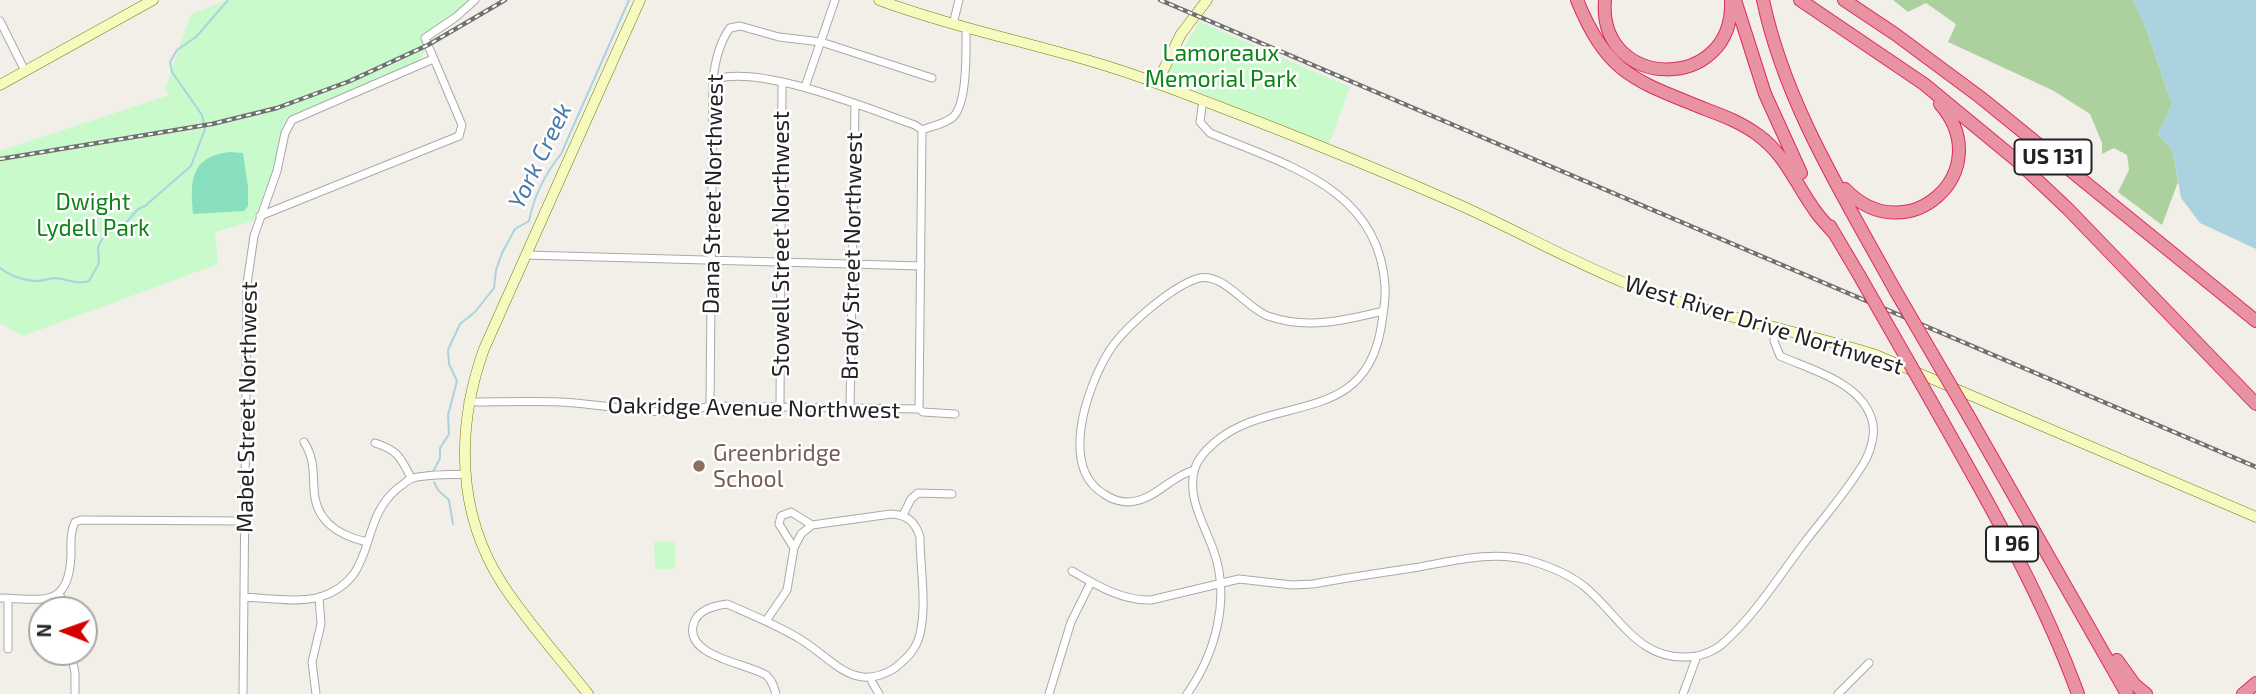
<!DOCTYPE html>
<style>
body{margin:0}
#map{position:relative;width:2256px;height:694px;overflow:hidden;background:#f2efe9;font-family:"Exo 2",sans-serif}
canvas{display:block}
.north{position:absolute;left:28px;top:596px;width:70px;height:70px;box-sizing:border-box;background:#fff;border:2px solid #a7a7a7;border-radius:50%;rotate:271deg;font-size:19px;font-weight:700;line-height:28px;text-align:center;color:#222}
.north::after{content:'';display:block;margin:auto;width:24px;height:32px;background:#d40000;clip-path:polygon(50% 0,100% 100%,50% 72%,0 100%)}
</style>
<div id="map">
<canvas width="2256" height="694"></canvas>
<div class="north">N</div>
</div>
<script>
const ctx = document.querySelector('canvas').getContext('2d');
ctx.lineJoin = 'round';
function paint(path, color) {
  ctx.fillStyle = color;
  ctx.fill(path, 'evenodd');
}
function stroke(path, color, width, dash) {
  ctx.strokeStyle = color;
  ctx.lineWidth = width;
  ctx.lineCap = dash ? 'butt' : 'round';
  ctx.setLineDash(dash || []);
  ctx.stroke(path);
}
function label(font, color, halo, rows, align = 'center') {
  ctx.font = font + ' "Exo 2",sans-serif';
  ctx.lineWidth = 5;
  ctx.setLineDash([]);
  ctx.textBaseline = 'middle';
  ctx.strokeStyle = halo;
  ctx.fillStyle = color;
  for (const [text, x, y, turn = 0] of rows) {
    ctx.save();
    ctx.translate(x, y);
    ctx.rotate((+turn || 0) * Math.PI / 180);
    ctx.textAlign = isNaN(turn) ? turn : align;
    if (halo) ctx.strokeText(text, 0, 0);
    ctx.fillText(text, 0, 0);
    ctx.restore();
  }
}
paint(new Path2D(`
 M1893 0H2133L2144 23 2172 104 2158 134 2173 151 2178 182 2162 225 2118 192 2129 170 2127 155 2114 148 2102 154V143L2090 114 2054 91 1948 42 1956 24 1926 3 1908 12Z`), '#add19e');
paint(new Path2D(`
 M228 0H471L444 22 420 36 425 51 420 60 407 68 302 111 286 121 282 127 278 158 253 221 215 232 218 264 23 336 0 323V151L169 95 165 89 191 14Z
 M1200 22 1350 87 1329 144 1174 82 1170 75V69Z
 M675 541V568L655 570 654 542Z`), '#c8facc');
paint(new Path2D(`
 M229 152 243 153 248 187V206L244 211 193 214C190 181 190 157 229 152Z`), '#88e0be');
paint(new Path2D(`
 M2133 0H2256V249L2200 223 2181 198 2173 151 2158 134 2172 104 2144 23Z`), '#aad3df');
stroke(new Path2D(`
 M0 268C10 276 25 281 38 281 44 281 49 278 55 278 67 279 78 285 89 281L99 263 98 247 104 236 125 224 138 209 145 206 191 166 205 129 202 115 172 72 170 62 177 50 196 37 228 0
 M433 472 440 458V448L449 434 448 415 457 381 449 364 448 350 460 324 475 312 494 288 496 270 502 253 515 229 529 221C534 195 545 174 561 154L629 0
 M434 482 438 490 449 500 453 524`), '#aad3df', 2);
const minor = new Path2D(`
 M0 21 25 71
 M953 24 959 0
 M713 80C758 63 869 109 915 125L922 130
 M805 87 835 0
 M922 130C932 126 945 124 953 117 968 103 966 48 966 28
 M260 216 459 136 462 125 425 38 456 17 475 0
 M526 255 921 266
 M468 402C499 402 530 401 560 402 611 404 660 420 710 406L919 409 923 412 955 414
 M710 406 713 80C715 61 719 43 730 28L740 26 779 37 821 42 932 78
 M780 406 782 82
 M850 408 855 104
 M919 409 922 130
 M304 442C314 458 313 470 314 489 315 521 339 536 367 542
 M375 443C398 450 401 458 411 478
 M1194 470C1169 477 1156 500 1129 502 1120 502 1111 499 1104 494 1059 467 1087 388 1108 353 1122 329 1170 288 1196 279 1221 269 1246 308 1268 316 1307 330 1346 320 1383 311
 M903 515 911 499 918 493 952 494
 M794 548 779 524 781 516 791 512 812 525
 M1072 571C1096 585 1122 601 1151 600L1239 579 1292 585 1313 584C1346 578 1379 573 1413 568 1450 562 1490 550 1528 560 1549 566 1569 574 1585 587 1622 618 1640 665 1697 656 1705 654 1715 650 1721 645 1754 617 1779 576 1805 542 1825 516 1848 490 1865 461 1871 450 1876 432 1872 420 1861 382 1811 370 1780 356L1774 341 1775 326
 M59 594 68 610
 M244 597C265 598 300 603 320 597 380 578 356 522 398 488 402 486 407 480 411 479 421 474 452 475 465 474
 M0 598C43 599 69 609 71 555 71 543 70 532 75 522L81 520 245 521
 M766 621 787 590 794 548 801 534 812 525 891 514C907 515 915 521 920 537 920 568 927 603 920 634 916 650 907 658 895 668 854 694 833 659 800 639 777 625 752 615 727 604 713 606 696 610 693 626 687 657 746 663 766 675 772 680 774 687 776 694
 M8 649V598
 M71 652 75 673V694
 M872 682 879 694
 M243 694 247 284 254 236 277 171 285 133 292 120 433 59
 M316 694 312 662 321 624 319 597
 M1049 694 1071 622 1091 582
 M1187 694C1216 653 1231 597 1213 549 1204 524 1186 496 1195 468 1198 458 1206 450 1214 443 1271 393 1364 428 1381 328 1383 314 1386 300 1385 286 1379 188 1286 165 1210 133L1200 122 1203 100
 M1683 694 1697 656
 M1838 694 1869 663`);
const secondary = new Path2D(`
 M879 0C971 34 1068 49 1159 84 1256 120 1352 158 1446 199 1507 225 1564 258 1625 283 1706 315 1793 329 1876 355L2256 517
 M1157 83 1181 34 1207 0
 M0 85 153 0
 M588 694C560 658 528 623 503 585 456 513 456 427 484 349L640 0`);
const motorway = new Path2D(`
 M1577 0C1608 75 1634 80 1705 109 1724 116 1742 123 1758 135 1786 155 1796 185 1816 212 1821 219 1827 225 1833 232
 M1605 0C1597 91 1735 94 1731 0
 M1735 0 1765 94 1801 173
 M1763 0C1785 104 1844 197 1895 290
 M1800 0 1924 84 2015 159 2068 209 2256 404
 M1844 0 1895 34 1980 97 2256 321
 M1845 189C1907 254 1999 171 1940 104
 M1830 226 1859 275
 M1931 401C1985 497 2040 590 2078 694
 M1968 415 2127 694
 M2117 660 2135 685 2146 694
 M2243 694 2256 683`);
stroke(minor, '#a9a9a9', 9);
stroke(secondary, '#707d05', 11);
stroke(motorway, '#dc2a67', 14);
stroke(minor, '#fff', 7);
stroke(secondary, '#f7fabf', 10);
stroke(motorway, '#e892a2', 12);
const rail = new Path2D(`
 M1160 0 2256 467
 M0 159 212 124 277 108 350 81 428 45 505 0`);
stroke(rail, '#707070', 4.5);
stroke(rail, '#fff', 2, [5]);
const motorwayBridge = new Path2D(`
 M1859 275 1931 401
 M1895 290 1968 415`);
stroke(motorwayBridge, '#dc2a67', 14, []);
stroke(motorwayBridge, '#e892a2', 12);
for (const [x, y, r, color] of [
 [699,466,7,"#8d6e63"]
]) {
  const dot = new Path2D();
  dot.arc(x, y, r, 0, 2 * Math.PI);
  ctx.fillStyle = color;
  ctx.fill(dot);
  stroke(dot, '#fff', 2.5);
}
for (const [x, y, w] of [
 [2053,157,77],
 [2012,544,52]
]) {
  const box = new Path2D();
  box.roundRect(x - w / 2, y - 17.5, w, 35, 5);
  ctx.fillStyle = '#fff';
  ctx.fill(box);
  stroke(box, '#222', 2);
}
label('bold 21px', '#222', null, [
 ["US 131",2053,157],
 ["I 96",2012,544]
]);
label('23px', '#0c8416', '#fff', [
 ["Lamoreaux",1221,53],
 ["Memorial Park",1221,79],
 ["Dwight",93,202],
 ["Lydell Park",93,228]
]);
label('23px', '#222', '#fff', [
 ["Dana Street Northwest",713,194,-89],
 ["Stowell Street Northwest",781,244,-90],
 ["Brady Street Northwest",852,256,-89],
 ["West River Drive Northwest",1764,325,17],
 ["Mabel Street Northwest",247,407,-89],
 ["Oakridge Avenue Northwest",754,408,1]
]);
label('23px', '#785e54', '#fff', [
 ["Greenbridge",713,453],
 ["School",713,479]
], 'left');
label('italic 24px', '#4a7aab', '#fff', [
 ["York Creek",540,156,-64]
]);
</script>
